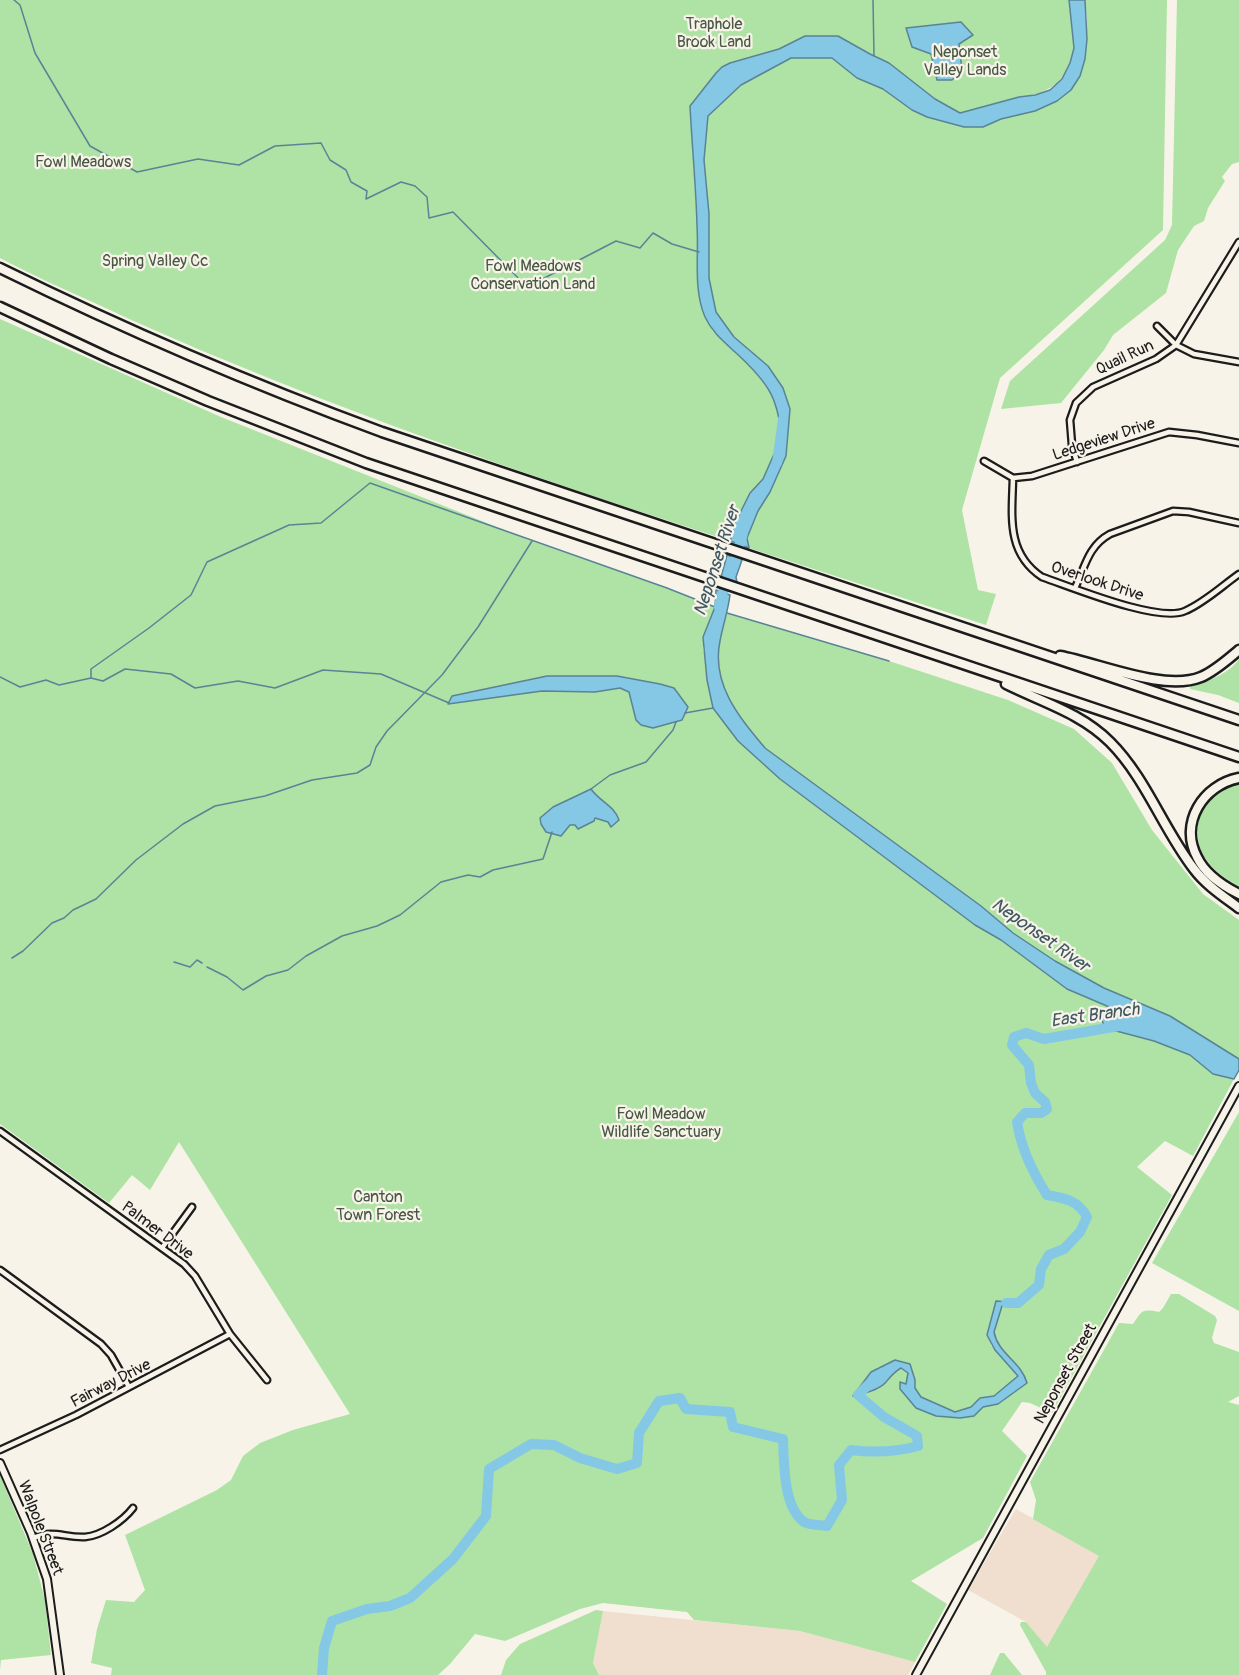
<!DOCTYPE html>
<style>
body{margin:0}
canvas{display:block;background:#f7f3e8}
</style>
<canvas width="1239" height="1675"></canvas>
<script>
const ctx = document.querySelector('canvas').getContext('2d');
ctx.lineJoin = 'round';
function paint(path, color) {
  ctx.fillStyle = color;
  ctx.fill(path, 'evenodd');
}
function stroke(path, color, width, dash) {
  ctx.strokeStyle = color;
  ctx.lineWidth = width;
  ctx.lineCap = dash ? 'butt' : 'round';
  ctx.setLineDash(dash || []);
  ctx.stroke(path);
}
function label(font, color, halo, rows, align = 'center') {
  ctx.font = font + ' Pangolin,sans-serif';
  ctx.lineWidth = 4.5;
  ctx.setLineDash([]);
  ctx.textBaseline = 'middle';
  ctx.strokeStyle = halo;
  ctx.fillStyle = color;
  for (const [text, x, y, turn = 0] of rows) {
    ctx.save();
    ctx.translate(x, y);
    ctx.rotate((+turn || 0) * Math.PI / 180);
    ctx.textAlign = isNaN(turn) ? turn : align;
    if (halo) ctx.strokeText(text, 0, 0);
    ctx.fillText(text, 0, 0);
    ctx.restore();
  }
}
paint(new Path2D(`
 M1016 1509 1100 1556 1048 1649 1026 1622 968 1590Z
 M603 1611 800 1631 915 1662 908 1675H599L593 1663Z`), '#f0decf');
paint(new Path2D(`
 M0 0H1069C1068 9 1072 18 1073 27 1078 69 1060 93 1019 97L1002 118 1071 90 1080 76 1085 59 1087 18 1085 0H1167L1163 230 1000 378 962 510 978 590 996 594 986 625 749 548 746 538 758 511 770 492 786 456 790 409 768 366 734 337 716 312 709 278V214L704 160 708 116 741 85 791 58H831L806 36 779 49 730 63 716 73 690 107 697 225 712 330 758 373 771 391 777 406 782 447 774 454 763 479 750 493 735 523 730 541C527 475 323 406 127 318 85 298 41 280 0 258Z
 M1177 0H1239V162L1232 164 1222 177 1225 181 1208 208 1204 221 1194 226 1178 250 1166 293 1113 335 1104 350 1061 403 1001 409 1010 381 1165 240 1172 225Z
 M0 319 221 417 532 541 667 588 715 607 703 637V651L720 642 727 613 889 661 1008 700 1074 729 1112 763 1152 830 1203 894 1239 920V1059L1170 1016 1104 988 1055 961 1013 933 981 906 988 922 1134 1014 1116 1013 1100 1015 1105 1028 1154 1041 1190 1055 1213 1074 1234 1079 1193 1156 1165 1141 1137 1167 1172 1195 1052 1413 1030 1403 1022 1402 1002 1431 1027 1456 983 1538 911 1581 947 1604 915 1662 800 1631 694 1620 687 1612 603 1603 580 1609 505 1641 475 1634 450 1664 438 1675H111L112 1668 91 1663 97 1629 106 1600 134 1602 145 1590 125 1535 217 1490 231 1480 243 1456 260 1443 293 1430 350 1414 179 1142 150 1190 132 1175 109 1203 0 1124ZM996 1301 1020 1304 1002 1306 993 1332 1003 1351 1026 1383 999 1404 983 1407 974 1416 960 1418 900 1389 906 1384 908 1373 901 1367 889 1376 877 1368 887 1365 895 1360 910 1364 915 1380V1388L921 1397 955 1412 971 1407 980 1398 994 1396 1018 1376 991 1345Z
 M1239 659V703L1218 695 1190 689 1191 685C1209 681 1229 674 1239 659Z
 M1236 782H1239V887C1226 879 1212 870 1204 856 1191 836 1198 802 1219 790 1224 787 1230 785 1236 782Z
 M1239 1112V1311L1152 1263Z
 M1171 1294H1179L1215 1316 1217 1320 1212 1338 1214 1343 1239 1352V1396L1228 1402 1239 1405V1675H1046V1672L1020 1625 1021 1622H1026L1047 1647 1099 1556 1033 1519 1036 1500 1030 1482 1119 1323 1133 1324C1143 1310 1141 1309 1159 1312L1163 1308Z
 M0 1475 33 1554 45 1600 51 1655 1 1660 0 1670Z
 M596 1610 603 1611 593 1663 599 1675H501L506 1660 520 1644Z
 M1000 1653H1004L1022 1675H990Z`), '#aee3a5');
const water = new Path2D(`
 M1069 0H1085L1087 39 1085 59 1080 76 1071 90 1057 101 1035 111 1001 119 983 127H964L927 117 912 110 883 89 857 78 832 58H791L741 85 708 116 704 160 709 214V278L716 312 734 337 768 366 783 388 790 409 786 456 770 492 758 511 747 538 749 548 730 541 735 523 750 493 763 479 774 454 782 447C780 399 769 383 735 352 723 341 712 332 705 317 693 289 699 256 697 226 696 186 692 146 690 106L716 73 722 67 730 63 779 49 805 36H838L870 54 889 63 935 99 960 113 1019 97 1035 95 1050 90 1062 79 1070 63 1074 48Z
 M961 22 973 35 959 44 962 70 952 80H937L931 54 912 47 906 28Z
 M727 555 742 560 736 577 737 582 721 577Z
 M716 590 730 595C728 611 723 625 720 641 711 684 739 717 765 748L981 906 1013 933 1055 961 1104 988 1170 1016 1239 1059V1070L1234 1079 1213 1074 1190 1055 1154 1041 1105 1028 1100 1015 1121 1012 1067 989 1001 940 975 925 780 779 738 741 713 708 707 680 703 637 715 607Z
 M547 676H617L660 684 674 688 688 707 682 720 653 728 641 725 636 720 629 692 620 688 595 692 542 691 448 704 452 696Z
 M591 789C599 801 615 806 619 820L611 827 608 822 595 818 594 821 578 829 575 825H570L561 836 546 832 541 824 540 818 553 807Z
 M996 1301 1022 1303 1002 1306 994 1332C998 1354 1021 1361 1027 1383L998 1404 983 1407 974 1416 960 1418 936 1416 916 1408 900 1389V1382L906 1384 908 1373 901 1368C894 1372 891 1376 886 1382 879 1390 863 1394 853 1396L871 1372 895 1360 910 1364 915 1380V1388L921 1397 955 1412 971 1407 980 1398 994 1396 1018 1376 995 1350 987 1335Z`);
paint(water, '#84c8e5');
stroke(water, '#5a8395', 1.5);
stroke(new Path2D(`
 M14 0 20 5 35 53 90 146 137 172 198 159 239 165 275 146 321 143 330 160 346 170 351 182 367 191 366 199 401 182 415 186 427 197 429 218 453 212 527 287 616 241 640 248 653 233 672 244 699 252
 M873 0 874 56
 M727 613 889 661
 M0 677 20 687 46 680 59 685 91 678 103 681 125 669 171 674 195 688 238 681 275 688 323 670 381 674 449 703
 M91 678V669L149 628 191 595 207 562 289 525 321 523 370 483 667 588 715 607
 M685 713 713 708
 M591 789 610 775 646 762 673 730 676 722
 M12 958 23 951 52 923 64 918 73 910 96 899 136 860 183 824 215 806 265 796 312 780 357 773 370 765 376 747 387 731 442 675 478 627 532 541
 M174 962 190 967 197 960 202 963
 M207 967 227 977 243 990 266 976 288 970 306 956 342 936 377 926 400 915 441 882 468 875 480 877 493 870 543 859 552 832`), '#5a8395', 1.5);
stroke(new Path2D(`
 M777 463 783 419
 M719 607 721 597 734 565 743 533
 M1006 1303H1018L1039 1285 1041 1269 1049 1255 1064 1249 1080 1232 1087 1217C1078 1200 1064 1198 1047 1195 1033 1173 1021 1148 1017 1122L1025 1113H1041L1047 1109 1045 1102 1035 1093 1031 1083 1029 1065 1012 1045 1014 1037 1026 1033 1044 1039 1119 1026
 M322 1675 324 1648 332 1621 367 1609 390 1606 410 1598 453 1559 486 1516 489 1469 531 1444 554 1445 580 1458 617 1469 637 1463 639 1433 659 1401 680 1398 686 1409 730 1412 733 1427 783 1439C784 1462 783 1507 804 1522 809 1525 820 1525 827 1526L842 1500 839 1465 851 1450C874 1453 896 1452 918 1446L917 1436 884 1417 858 1395 868 1385`), '#84c8e5', 10);
const minor = new Path2D(`
 M1157 326 1176 345 1194 354 1239 362
 M984 461 1013 478C1012 516 1006 553 1042 577 1072 587 1158 623 1185 611 1204 603 1222 586 1239 574
 M1077 462 1072 445 1070 420 1076 403 1093 387 1156 359 1176 345 1239 242
 M1013 478 1032 476 1169 432 1197 435 1239 443
 M1075 588C1085 567 1088 546 1110 534L1173 511 1189 512 1239 523
 M0 1131 184 1264 195 1276 230 1334 267 1380
 M162 1248 192 1207
 M0 1270 101 1344 111 1355 129 1387
 M0 1450 76 1415 230 1334
 M33 1538C55 1529 64 1538 85 1537 101 1536 123 1521 133 1508`);
const secondary = new Path2D(`
 M0 1463 31 1533 47 1579 60 1675
 M916 1675 1239 1086`);
const motorway = new Path2D(`
 M0 268C124 329 252 384 382 432L1239 720
 M0 307 111 359 208 401 366 463 1239 757
 M1060 656C1099 663 1164 692 1201 677 1215 671 1227 660 1239 650
 M1006 684C1042 702 1081 713 1110 742 1146 778 1163 829 1194 869 1206 885 1223 896 1239 908
 M1239 778C1203 785 1179 823 1197 857 1205 874 1223 886 1239 894`);
stroke(minor, '#1c1c1c', 9);
stroke(secondary, '#1c1c1c', 10);
stroke(motorway, '#1c1c1c', 13);
stroke(minor, '#f7f3e8', 4.5);
stroke(secondary, '#f7f3e8', 6);
stroke(motorway, '#f7f3e8', 8);
label('16px', '#485845', '#f7f3e8', [
 ["Traphole",714,25],
 ["Brook Land",714,43],
 ["Neponset",965,53],
 ["Valley Lands",965,71],
 ["Fowl Meadows",83,163],
 ["Spring Valley Cc",155,262],
 ["Fowl Meadows",533,267],
 ["Conservation Land",533,285],
 ["Fowl Meadow",661,1115],
 ["Wildlife Sanctuary",661,1133],
 ["Canton",378,1198],
 ["Town Forest",378,1216]
]);
label('16px', '#1c1c1c', '#f7f3e8', [
 ["Quail Run",1125,358,-25],
 ["Ledgeview Drive",1104,440,-18],
 ["Overlook Drive",1097,582,18],
 ["Palmer Drive",157,1231,37],
 ["Neponset Street",1066,1374,-61],
 ["Fairway Drive",111,1384,-27],
 ["Walpole Street",40,1528,69]
]);
label('italic 18px', '#405862', '#f7f3e8', [
 ["Neponset River",718,561,-72],
 ["Neponset River",1040,936,35],
 ["East Branch",1095,1016,-8]
]);
</script>
